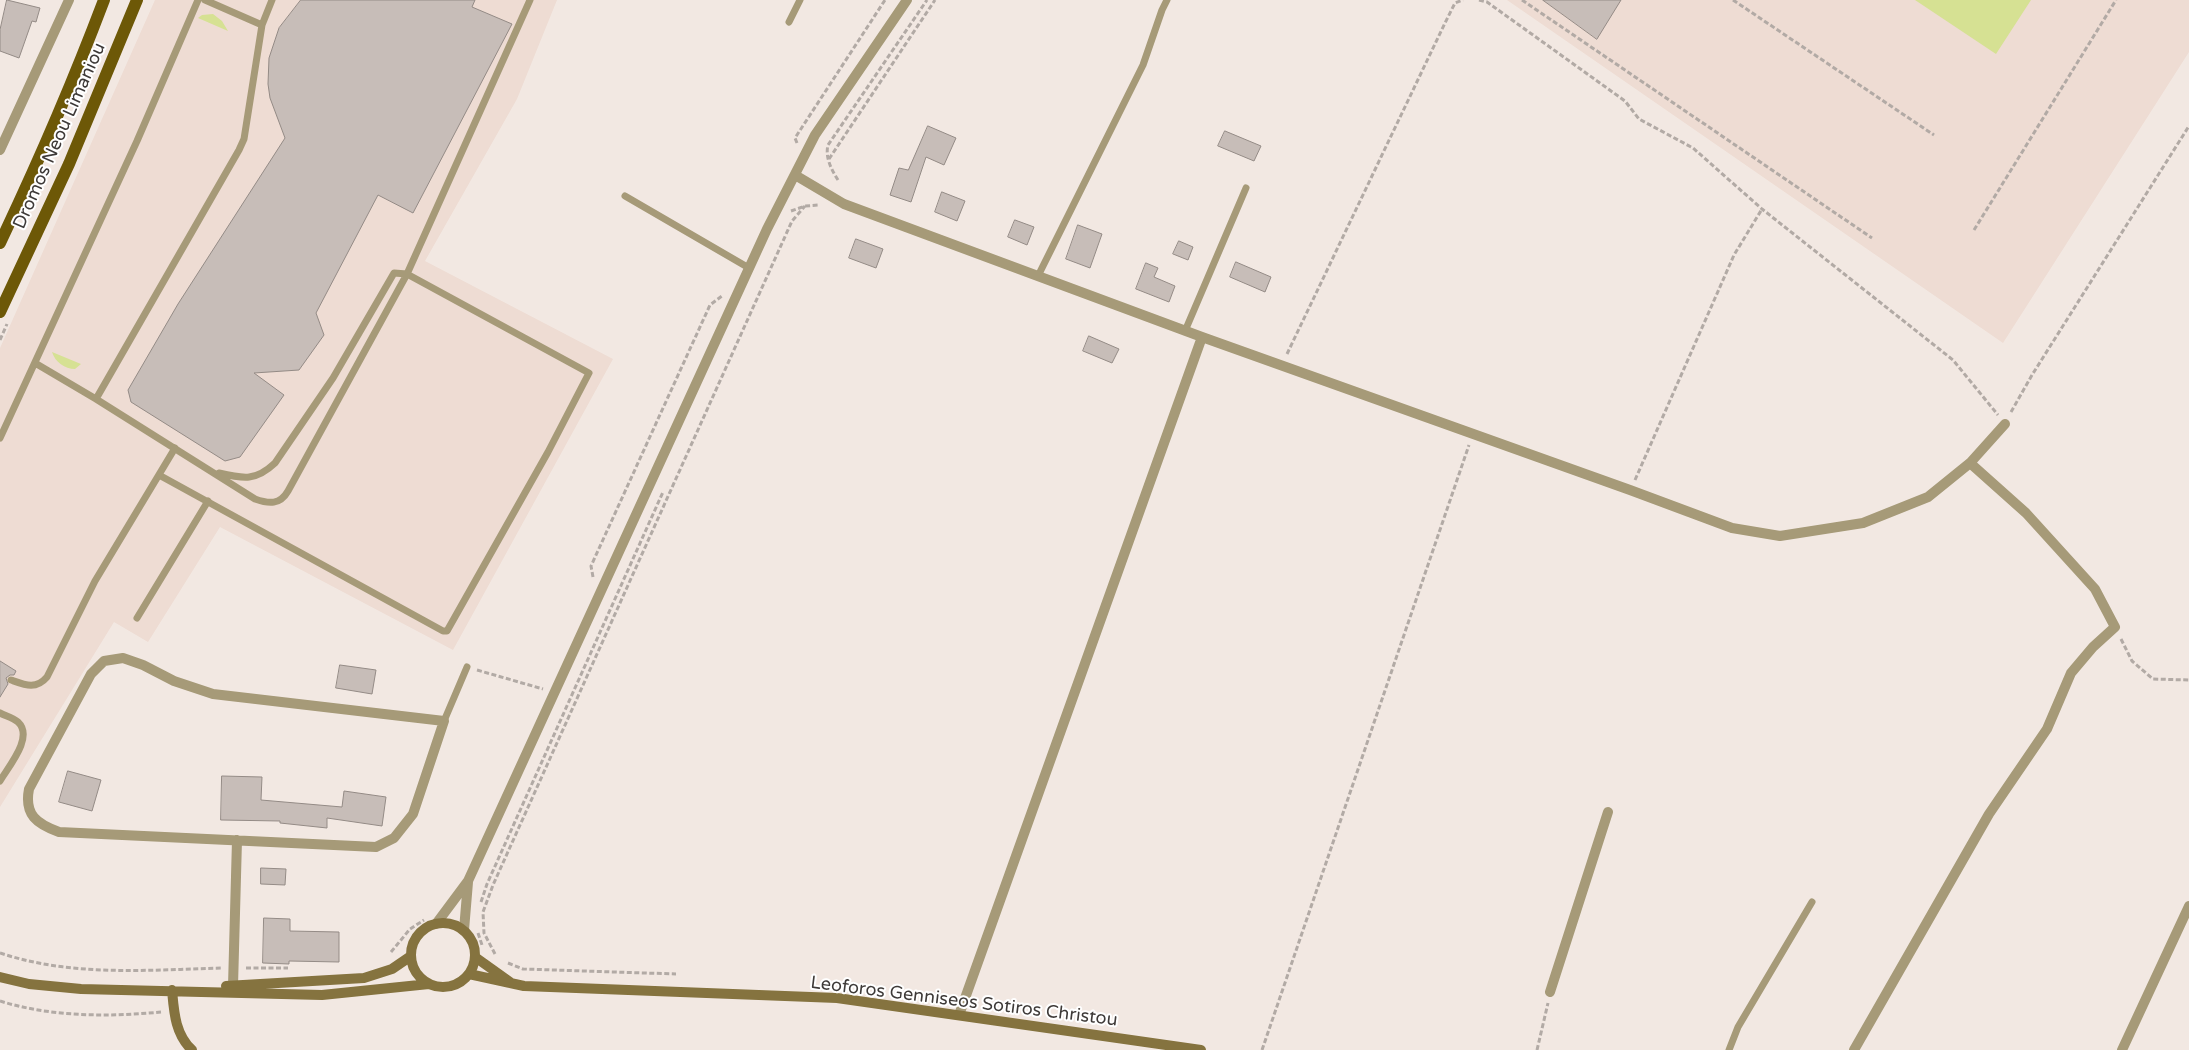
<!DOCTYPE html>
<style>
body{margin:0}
canvas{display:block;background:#f2e8e2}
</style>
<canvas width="2189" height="1050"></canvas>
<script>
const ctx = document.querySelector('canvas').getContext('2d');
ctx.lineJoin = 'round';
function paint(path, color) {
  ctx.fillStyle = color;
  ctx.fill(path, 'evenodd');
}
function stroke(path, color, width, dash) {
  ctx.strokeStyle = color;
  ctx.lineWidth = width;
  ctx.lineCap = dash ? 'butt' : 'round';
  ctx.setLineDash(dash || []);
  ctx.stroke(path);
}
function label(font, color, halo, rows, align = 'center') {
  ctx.font = font + ' "Varela Round",sans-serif';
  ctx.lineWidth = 4;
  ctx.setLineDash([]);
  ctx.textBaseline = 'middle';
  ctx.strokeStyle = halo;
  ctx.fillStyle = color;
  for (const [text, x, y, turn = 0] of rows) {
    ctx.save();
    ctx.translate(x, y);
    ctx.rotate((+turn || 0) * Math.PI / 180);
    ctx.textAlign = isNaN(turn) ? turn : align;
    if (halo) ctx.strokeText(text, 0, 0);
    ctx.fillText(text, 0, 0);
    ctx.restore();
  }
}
paint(new Path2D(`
 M155 0H557L517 99 425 261 613 359 453 650 220 527 148 642 114 622 0 807V348Z
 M1507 0H2189V52L2003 343Z`), '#eedcd3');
paint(new Path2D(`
 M1915 0H2031L1996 54Z
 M213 14 222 21 228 31 198 18 202 15Z
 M52 352 81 364 75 369C65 369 55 362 52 352Z`), '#d6e193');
const building = new Path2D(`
 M7 0 40 8 36 22 32 21 19 58 0 51V30Z
 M301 0H475L472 7 512 24 413 213 378 195 316 313 324 335 299 370 254 373 284 395 240 457 225 461 131 402 128 390 178 304 285 138 270 98 268 84 269 58 279 28Z
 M1543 0H1621L1597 39Z
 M928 126 956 138 944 165 926 157 911 202 890 195 899 168 908 170Z
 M1225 131 1261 146 1254 161 1218 146Z
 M942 192 965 201 957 221 935 212Z
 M1015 220 1034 227 1027 245 1008 237Z
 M1078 225 1102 234 1090 268 1066 259Z
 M856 239 883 249 876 268 849 258Z
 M1179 241 1193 247 1188 260 1173 254Z
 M1236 262 1271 277 1265 292 1230 277Z
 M1146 263 1158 268 1154 277 1175 286 1169 302 1136 289Z
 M1089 336 1119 349 1112 363 1083 351Z
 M0 661 16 671 14 675H10L6 678 8 684 0 697Z
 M340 665 376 670 372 694 336 688Z
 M68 771 101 780 92 811 59 802Z
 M222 776 262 777 261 800 342 807 344 791 386 797 382 826 327 818V828L280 823V821L221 820Z
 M261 868 286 869 285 885 261 884Z
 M264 918 290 919V931L339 932V962L289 961V964L263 963Z`);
paint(building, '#c7bdb8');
stroke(building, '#948b86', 1);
stroke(new Path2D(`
 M1479 0 1487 2 1625 101 1639 119 1693 148 1762 209 1953 360 1998 415
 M1522 0 1872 238
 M1733 0 1934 135
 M797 143 795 138 885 0
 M829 159 935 0
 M838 180C831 169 825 157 828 145L927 0
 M791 211 805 206 819 205
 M1974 230 2116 0
 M0 340 7 324
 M1287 354 1445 23 1455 3 1463 0
 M2011 412 2032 375 2189 126
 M1635 480 1734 255 1762 209
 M593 577 591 566 710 305 722 296
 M2121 639 2132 661 2153 679 2189 680
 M477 670 543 689
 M481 902 487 884 663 492
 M478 933 482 945
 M391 952 410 929 424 920
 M0 953C72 977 148 970 223 968
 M495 954 484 933 483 912 493 885 792 221 805 206
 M508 963 523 969 676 974
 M246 968H288
 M0 1001C51 1017 108 1017 161 1012
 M1262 1050 1469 445
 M1537 1050 1548 1003`), '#b2aaa5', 3, [5, 2.5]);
stroke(new Path2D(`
 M205 0 262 25
 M272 0 262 25 244 139 239 150 96 399 255 499C269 504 280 505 288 491L407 274 530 0
 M789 22 800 0
 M625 196 749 268
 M1038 276 1143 65 1162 10 1167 0
 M1185 331 1246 188
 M35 363 96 399
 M0 438 137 141 198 0
 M159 475 443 631H447L548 452 589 373 407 274 394 273 333 378 275 463C256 481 244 479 219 473
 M137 618 208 501
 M11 680C25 685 36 690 47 677L95 581 175 448
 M0 713C6 716 13 718 18 722 34 737 9 766 0 781
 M444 721 467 667
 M1729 1050 1738 1027 1812 902`), '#a69a78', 7);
stroke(new Path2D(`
 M0 150 69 0
 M795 175 844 204 1202 337 1630 490 1732 528 1780 536 1863 523 1928 497 1970 463 2005 424
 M123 658 143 665 174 681 213 694 444 721 413 814 394 838 376 847 59 832C37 824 24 815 29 789L91 674 104 661Z
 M436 924 468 881 767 229 815 135 907 0
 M464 930 468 882
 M233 986 237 840
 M1550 992 1608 812
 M959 1015 1202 337
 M1854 1050 1989 814 2047 729 2071 673 2093 647 2115 627 2095 589 2026 513 1970 463
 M2122 1050 2189 906`), '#a69a78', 10);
stroke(new Path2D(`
 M411 955a32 32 0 1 1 64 0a32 32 0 1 1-64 0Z
 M475 957 510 982
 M469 974 524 986 837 998 1201 1050
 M0 977 29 984 81 989 322 995 429 984
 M226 986 364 978 392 969 411 956
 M172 990C174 1012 175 1034 192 1050`), '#85733f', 10);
stroke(new Path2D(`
 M0 243C38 163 73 82 104 0
 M0 312 69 164 137 0`), '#6d5807', 12);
label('18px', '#3e3a38', '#fff', [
 ["Dromos Neou Limaniou",60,136,-66],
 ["Leoforos Genniseos Sotiros Christou",964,1002,7]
]);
</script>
